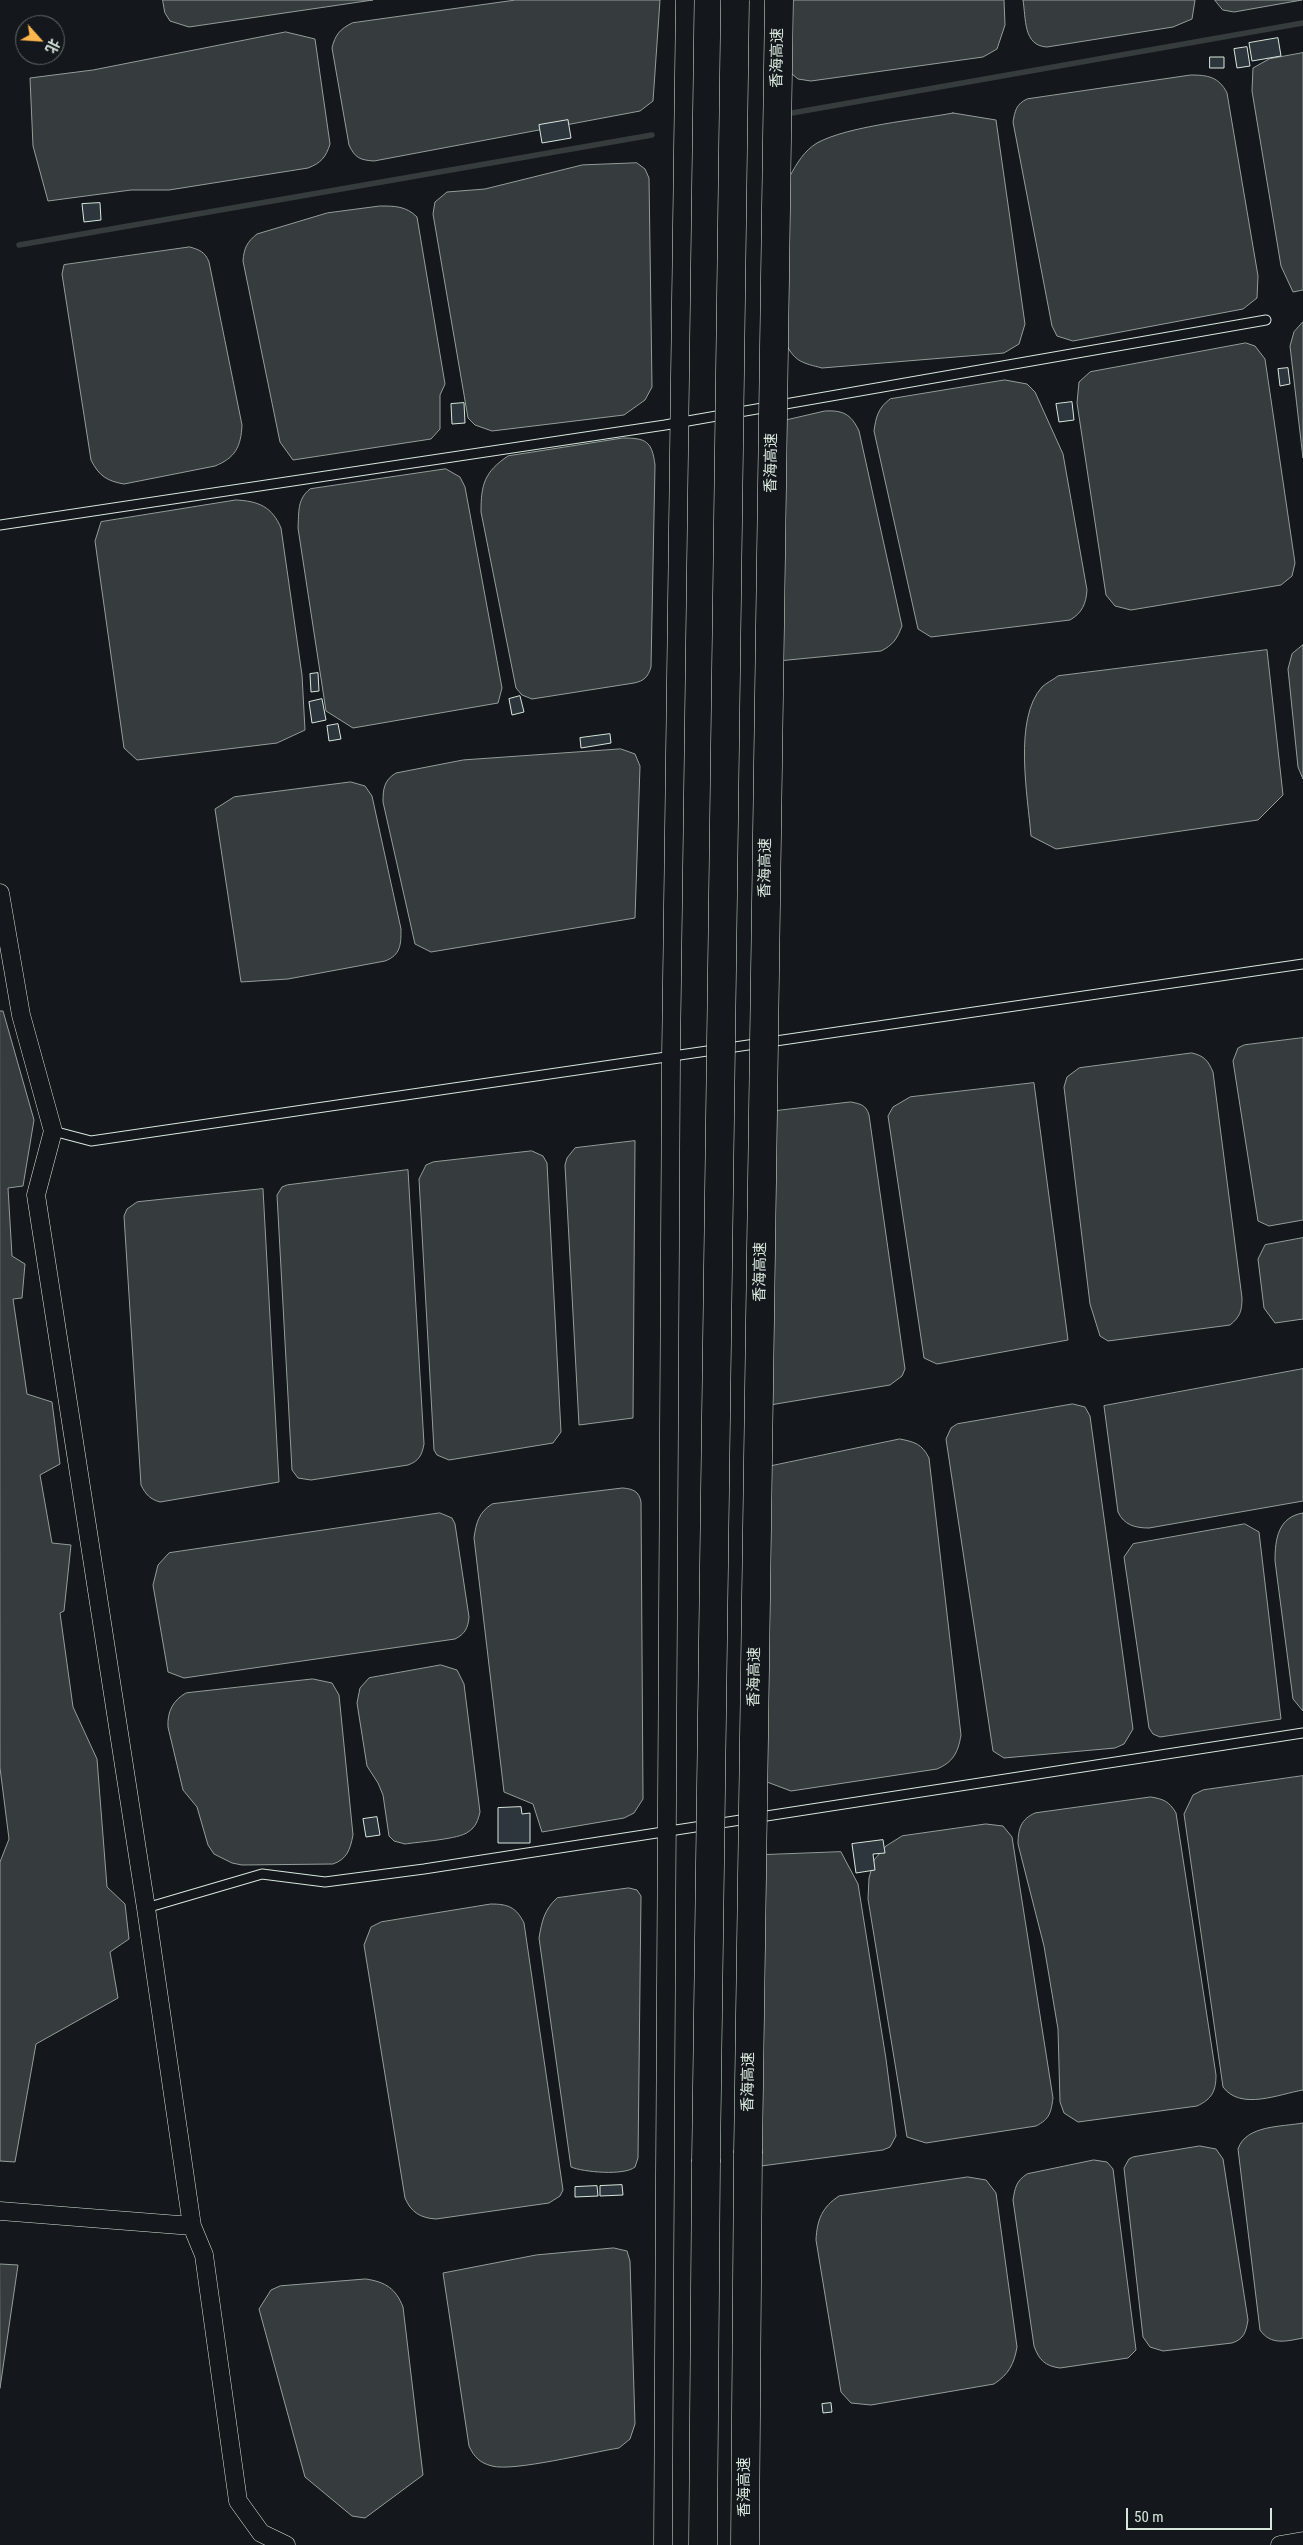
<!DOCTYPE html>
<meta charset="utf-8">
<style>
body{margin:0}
#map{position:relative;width:1303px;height:2545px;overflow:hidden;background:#14181c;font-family:"Roboto Condensed","Noto Sans SC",sans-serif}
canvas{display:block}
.north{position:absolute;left:15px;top:15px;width:50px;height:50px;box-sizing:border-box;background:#14181c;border:1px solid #626a69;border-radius:50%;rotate:116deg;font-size:14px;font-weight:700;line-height:20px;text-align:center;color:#d8e6dc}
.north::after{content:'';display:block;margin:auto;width:18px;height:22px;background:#ffb74d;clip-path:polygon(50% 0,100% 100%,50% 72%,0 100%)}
.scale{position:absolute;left:1126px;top:2508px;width:146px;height:22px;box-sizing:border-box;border:2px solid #d8e6dc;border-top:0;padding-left:6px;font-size:15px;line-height:18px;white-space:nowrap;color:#d8e6dc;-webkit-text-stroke:4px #14181c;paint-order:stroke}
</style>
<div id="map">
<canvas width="1303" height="2545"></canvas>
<div class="north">北</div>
<div class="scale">50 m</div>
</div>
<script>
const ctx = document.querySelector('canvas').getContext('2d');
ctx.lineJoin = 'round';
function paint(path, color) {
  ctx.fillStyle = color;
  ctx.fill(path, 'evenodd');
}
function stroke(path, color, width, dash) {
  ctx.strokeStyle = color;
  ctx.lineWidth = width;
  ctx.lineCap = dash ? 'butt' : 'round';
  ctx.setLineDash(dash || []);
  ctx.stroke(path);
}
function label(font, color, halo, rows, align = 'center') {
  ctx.font = font + ' "Roboto Condensed","Noto Sans SC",sans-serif';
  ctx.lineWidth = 4;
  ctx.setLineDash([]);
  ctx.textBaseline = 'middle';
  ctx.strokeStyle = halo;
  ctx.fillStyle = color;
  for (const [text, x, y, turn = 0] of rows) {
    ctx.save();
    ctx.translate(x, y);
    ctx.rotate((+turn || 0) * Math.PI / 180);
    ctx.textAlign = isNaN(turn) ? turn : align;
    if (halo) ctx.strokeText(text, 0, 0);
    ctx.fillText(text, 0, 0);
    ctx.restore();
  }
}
const water = new Path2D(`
 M163 0H373L189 27 170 21 165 13Z
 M516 0H660L653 101 640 111 374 161C360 160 355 158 349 145L332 48C335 35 340 29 352 23Z
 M788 0H1004L1005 25 997 49 983 57 811 81 798 79 786 69Z
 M1023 0H1195L1192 19 1173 27 1047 47C1023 46 1026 18 1023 0Z
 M1215 0H1302L1234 12 1223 10Z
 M286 32 315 39 330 144C326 157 321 163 308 168L169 190H131L48 201 33 146 30 78 93 70Z
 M1303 53V290L1293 292 1281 266 1252 91 1253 68 1269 59Z
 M1191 75C1208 75 1219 77 1227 93L1258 276 1257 298 1243 309 1073 341 1057 336 1052 326 1013 122C1015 111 1016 104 1027 99Z
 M953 113 996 120 1025 324 1019 344 1004 353 822 368C803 363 795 362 786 344L790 176C797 163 804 151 817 143 848 126 916 120 953 113Z
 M637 163 645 169 649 178 652 387 645 400 624 415 492 431 475 425 468 418 433 214 435 202 447 192 485 189 582 165Z
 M380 206C395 206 406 206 417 217L445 384 440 395V429L431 439 293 460 280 442 243 261C244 248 247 242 257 234L327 213Z
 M190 247C200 250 205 252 209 262L242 425C241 447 235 458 215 466L124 484C107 481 99 476 91 460L62 274 64 265Z
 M1303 322V458L1290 346 1294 332Z
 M1246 343 1255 346 1265 359 1295 563 1292 576 1281 585 1131 610 1115 606 1106 595 1077 403 1079 382 1090 372Z
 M1005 380 1027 384 1035 392 1063 454 1087 590C1086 604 1082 613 1070 620L931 637 918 629 874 431C876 417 878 408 890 399Z
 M825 411C843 410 851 414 859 431L902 626C897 639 893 645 881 651L778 661 779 422Z
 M623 438C646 438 652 441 655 465L651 667C648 677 644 681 634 683L532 699 522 695 516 688 481 512C481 485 484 472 508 456Z
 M446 469 460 477 465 487 502 688 498 703 353 728 326 711 298 528C299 512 297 499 310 489Z
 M236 500C259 501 272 507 281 528L302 675 305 730 277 743 137 760 124 748 95 541 101 522Z
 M1303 645V779L1298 767 1288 669 1292 654Z
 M1267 650 1283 795 1258 820 1056 849 1031 836C1028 797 1013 719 1042 687 1046 683 1053 680 1058 676Z
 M621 749 635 754 640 766 635 918 431 952 415 944 383 802C383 789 384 780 396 773L463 760Z
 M351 782 365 786 372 796 401 929C401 944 401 955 385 961L288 979 241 982 215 809 234 797Z
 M0 1011H3L34 1120 23 1186 8 1188 12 1256 25 1264 22 1298 13 1299 27 1394 52 1402 60 1464 40 1475 52 1543 71 1545 64 1611 60 1613 73 1707 97 1759 107 1887 125 1904 129 1939 110 1952 118 1998 36 2044 15 2162 0 2161V1862L9 1839 0 1768Z
 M1303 1038V1220L1269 1226 1258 1221 1233 1061 1238 1048 1244 1045Z
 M1192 1053C1205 1056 1208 1061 1213 1072L1242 1298C1242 1311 1240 1317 1230 1325L1108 1341 1100 1336 1090 1304 1064 1087 1067 1077 1079 1068Z
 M1034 1083 1068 1340 937 1364 924 1358 888 1116 893 1107 910 1097Z
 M851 1102C861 1104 866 1105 869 1115L905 1369 902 1376 890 1385 764 1406 776 1111Z
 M635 1141 633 1418 579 1425 565 1165 567 1158 575 1148Z
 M532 1151 543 1156 547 1163 561 1432 553 1443 449 1460 437 1455 434 1450 419 1179 426 1165 433 1162Z
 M408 1170 424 1444C422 1455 419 1461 408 1465L311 1480 298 1478 292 1470 277 1195 282 1187 287 1185Z
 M263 1189 279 1482 160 1502C150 1499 146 1495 141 1485L124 1216 127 1209 137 1202Z
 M1303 1238V1319L1275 1323 1264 1308 1258 1259 1265 1245Z
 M1303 1369V1501L1149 1528C1135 1528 1124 1525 1118 1512L1104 1406Z
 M1073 1404 1085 1407 1090 1416 1133 1729 1124 1744 1115 1748 1004 1758 993 1751 946 1439 951 1428 957 1424Z
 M900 1439C915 1442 922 1444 929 1458L961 1735C958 1753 953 1762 937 1769L791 1791 767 1782V1467Z
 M623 1488C633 1489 639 1491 641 1502L643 1799 634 1813 624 1818 542 1832 533 1804 504 1792 474 1538C476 1523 479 1512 492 1504Z
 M440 1513 452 1518 455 1524 469 1617C468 1628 465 1634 455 1639L184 1678 168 1672 153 1585 158 1565 169 1553Z
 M1303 1513V1711L1293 1699 1275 1561C1275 1539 1278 1517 1303 1513Z
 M1245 1524 1259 1532 1281 1719 1160 1737 1153 1734 1149 1728 1124 1557 1133 1544Z
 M441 1665 457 1670 464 1684 480 1812C478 1820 476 1827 468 1832 460 1839 418 1842 405 1844L394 1841 389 1836 383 1795 378 1783 367 1766 357 1703 360 1688 369 1678Z
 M313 1679 332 1683 339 1695 353 1835C350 1850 347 1859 333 1864L242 1865 232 1863 214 1854 208 1845 197 1807 183 1790 168 1727C167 1712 173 1700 186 1693Z
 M1303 1776V2090C1279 2094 1241 2111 1223 2087L1184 1814 1193 1795 1203 1790Z
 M1151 1797C1163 1799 1169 1801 1176 1813L1216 2075C1216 2091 1212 2099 1197 2106L1078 2122 1064 2113 1060 2102 1058 2029 1044 1946 1018 1844C1018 1829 1021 1819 1035 1813Z
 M986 1824 1003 1826 1012 1837 1053 2098C1051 2112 1050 2119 1036 2126L926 2143 907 2137 868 1899 869 1878 874 1860 886 1846 902 1836Z
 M841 1852 858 1884 886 2059 896 2136 890 2147 883 2150 761 2166 764 1855Z
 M629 1888 637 1890 641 1896 638 2158 635 2167C624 2176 583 2172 571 2167L539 1938C542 1921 544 1910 557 1898Z
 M491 1904C508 1904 516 1907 524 1923L563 2190 560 2196 549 2203 436 2219C420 2218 411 2212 405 2198L364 1945 371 1927 381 1922Z
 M1303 2123V2338C1287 2341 1271 2346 1260 2330L1238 2149C1246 2125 1281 2127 1303 2123Z
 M1200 2146 1216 2149 1223 2159 1248 2320C1246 2332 1244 2339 1232 2343L1163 2351 1150 2347 1143 2337 1124 2168 1129 2159 1133 2157Z
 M1094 2160 1107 2162 1113 2169 1136 2350 1128 2358 1060 2368C1045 2366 1039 2360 1034 2346L1013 2200C1015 2188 1016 2181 1027 2174Z
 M968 2177 986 2180 996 2193 1017 2347C1014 2364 1009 2374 994 2384L871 2405 851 2403 841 2392 816 2240C817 2220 822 2207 839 2196Z
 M614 2248 627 2251 630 2261 635 2424 630 2439 619 2448C593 2452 513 2472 492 2466 480 2463 474 2457 469 2446L443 2273 536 2255Z
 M0 2264 18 2265 0 2388Z
 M366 2279C386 2282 396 2289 403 2307L423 2475 365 2518 352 2516 305 2477 259 2309 271 2290 280 2286Z`);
paint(water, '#363b3e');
stroke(water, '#939e99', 1);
stroke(new Path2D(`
 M792 113 1303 23
 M19 245 652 135`), '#363b3e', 5.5);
const building = new Path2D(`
 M1278 38 1281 56 1252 61 1249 43Z
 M1247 47 1250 66 1237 68 1234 49Z
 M1210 57H1224V68H1210Z
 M568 120 571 138 542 143 539 125Z
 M100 203 101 220 84 222 82 204Z
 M1288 368 1290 384 1280 386 1278 369Z
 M1072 402 1074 420 1059 422 1056 404Z
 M464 403 465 423 452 424 451 404Z
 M318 673 319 691 311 692 310 674Z
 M520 696 524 712 512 715 509 699Z
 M322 699 326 720 312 723 309 702Z
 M338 724 341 739 329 741 327 726Z
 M610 734 611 743 581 748 580 738Z
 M521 1807 522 1814 530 1813V1843H498V1808Z
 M377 1817 380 1835 366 1837 363 1819Z
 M883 1840 885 1853 873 1854 875 1870 856 1873 852 1844Z
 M622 2185 623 2195 600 2196V2186Z
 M597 2186 598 2196 575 2197V2187Z
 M831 2403 832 2412 823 2413 822 2404Z`);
paint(building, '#2c363c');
stroke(building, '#d8e6dc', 1);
const lane = new Path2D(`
 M0 525 665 425 1266 320
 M53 1131 91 1141 1303 964
 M146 1908 262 1874 325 1882 424 1869 1303 1733`);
const street = new Path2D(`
 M0 893 21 1015 53 1131 36 1195 146 1908 192 2226 204 2255 238 2501 261 2533 286 2545
 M0 2211 192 2226
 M663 2545 671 1057 685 0
 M1280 2545 1303 2541`);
const highway = new Path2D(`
 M703 2545 706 2162
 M745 2545 748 2153`);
stroke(lane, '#d8e6dc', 11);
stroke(street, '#d8e6dc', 19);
stroke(highway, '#d8e6dc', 29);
stroke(lane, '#14181c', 9);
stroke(street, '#14181c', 18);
stroke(highway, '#14181c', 28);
const highwayBridge = new Path2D(`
 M748 2153 779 0
 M706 2162 735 0`);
stroke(highwayBridge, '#d8e6dc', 29, []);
stroke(highwayBridge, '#14181c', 28);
label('15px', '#d8e6dc', '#14181c', [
 ["香海高速",778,58,-89],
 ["香海高速",772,463,-89],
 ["香海高速",766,868,-89],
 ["香海高速",761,1272,-89],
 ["香海高速",755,1677,-89],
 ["香海高速",749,2082,-89],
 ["香海高速",745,2487,-90]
]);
</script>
